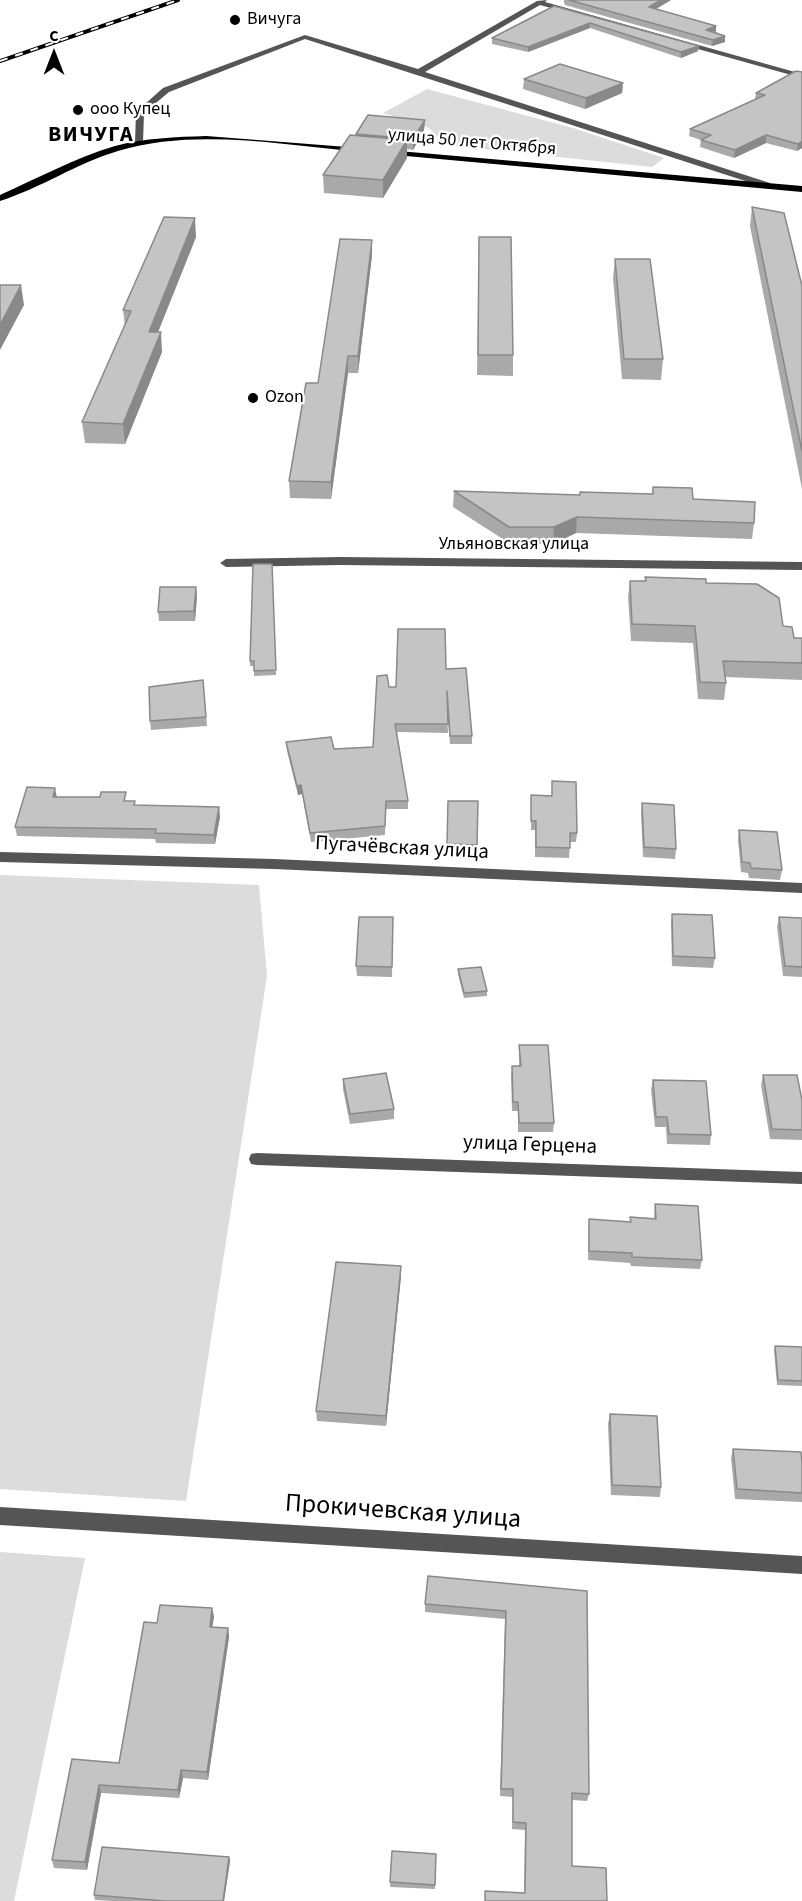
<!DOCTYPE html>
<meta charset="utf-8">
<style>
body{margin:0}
#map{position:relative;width:802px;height:1901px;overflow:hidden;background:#fff;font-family:"Source Sans 3",sans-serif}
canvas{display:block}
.north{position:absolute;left:24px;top:24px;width:60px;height:60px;-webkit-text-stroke:4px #fff;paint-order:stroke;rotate:0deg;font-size:16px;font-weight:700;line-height:24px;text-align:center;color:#000}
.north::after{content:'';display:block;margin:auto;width:21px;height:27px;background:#000;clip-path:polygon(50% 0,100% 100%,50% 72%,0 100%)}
</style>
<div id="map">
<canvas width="802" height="1901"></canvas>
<div class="north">С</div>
</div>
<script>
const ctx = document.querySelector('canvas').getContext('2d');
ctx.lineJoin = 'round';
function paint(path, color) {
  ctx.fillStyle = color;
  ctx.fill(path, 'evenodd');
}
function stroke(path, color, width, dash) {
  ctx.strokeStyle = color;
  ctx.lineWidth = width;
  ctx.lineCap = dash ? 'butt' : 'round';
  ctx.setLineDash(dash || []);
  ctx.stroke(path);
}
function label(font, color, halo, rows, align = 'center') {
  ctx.font = font + ' "Source Sans 3",sans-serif';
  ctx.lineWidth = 4.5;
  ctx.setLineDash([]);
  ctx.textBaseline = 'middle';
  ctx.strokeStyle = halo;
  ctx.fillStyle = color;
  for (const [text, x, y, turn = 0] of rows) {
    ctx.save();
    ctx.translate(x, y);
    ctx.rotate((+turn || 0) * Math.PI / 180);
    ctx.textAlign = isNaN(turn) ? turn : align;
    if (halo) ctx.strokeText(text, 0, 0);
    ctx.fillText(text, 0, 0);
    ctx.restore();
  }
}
paint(new Path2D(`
 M427 89 573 128 664 158 652 167 446 145 429 128 383 113Z
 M0 875 259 885 267 976 186 1501 0 1489Z
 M0 1552 85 1558 14 1901H0Z`), '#dcdcdc');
paint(new Path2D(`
 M547 0 545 2 802 74V78L540 5 425 72 770 183V187H764L305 39 169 92 144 113 143 143 139 145 135 143 136 112 163 88 305 35 418 69 537 1Z
 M340 557 802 562V570L340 565 226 567 220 563 226 559Z
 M0 852 274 859 802 883V893L274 869 0 862Z
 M257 1153 802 1172V1184L257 1165 251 1164 249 1159 251 1154Z
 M0 1507 802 1556V1574L0 1525Z`), '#555');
paint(new Path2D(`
 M206 136 360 148 364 150 360 152C282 145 195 128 118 151 77 163 41 188 0 201V195C38 178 75 158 115 146 145 138 176 137 206 136Z
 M387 150 802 186V192L384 154 383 152Z`), '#000');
const rail = new Path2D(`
 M0 61 178 0`);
stroke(rail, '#000', 4);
stroke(rail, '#fff', 2, [8]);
paint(new Path2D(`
 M564 0H671L656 9 716 26V32L725 36V42L712 46 565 5V4L564 3Z
 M554 6 699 46 698 51 681 58 590 28 528 52 492 44V38Z
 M802 72V148L797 151 766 143 734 158 700 147 701 140 689 136 690 129 755 99 756 93Z
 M524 79 623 83 622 93 585 109 523 89Z
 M425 120 424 130 413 150 407 149V158L383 198 324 193 323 175 356 136V134Z
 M752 207 802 286V489L750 226Z
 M196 237 158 332 162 352 125 444 85 443 82 422 125 326 123 310Z
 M479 237 513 355V376L477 375Z
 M372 240V255L358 373H348L331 499 290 498 289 481 318 383Z
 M615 259 663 359 661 380 622 379 613 278Z
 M653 487 693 499 754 523 752 539 576 533 553 544 509 543 453 507 454 491 579 495 652 494Z
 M272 564 276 675 254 676V666H250V661Z
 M645 577 706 583 783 626 794 638 802 663V680L725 677 726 683 724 700 698 699 693 643 631 641 628 597 630 581H645Z
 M197 596 195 621H159L158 612Z
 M446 669 472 736V744H450L447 709 448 733 397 732 408 801V809H386L385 835 311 842 302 794 298 795 287 751 286 742 334 749 373 747 389 687H396Z
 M203 680 207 726 151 730 150 721Z
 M552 781 577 833 576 842H570L569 858 535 857V830H531V795L552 796Z
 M57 797 127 801 136 805 220 817 215 844 156 843 155 839 17 836 15 827Z
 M448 801H478L477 855 447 854Z
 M642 803 676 849 675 859 643 857 641 813Z
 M739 830 782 870 780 880 749 878 748 873 741 872 738 840Z
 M672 914 715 958 713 968 672 966 671 923Z
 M393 917 392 977 357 976 356 966Z
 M779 917 802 918V977L783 976 777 927Z
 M458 969 487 991V996L464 998 458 974Z
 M519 1045 554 1123 553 1132H518V1111H512L511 1075 512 1066H519Z
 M763 1075 802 1100V1140L770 1139 761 1085Z
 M343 1079 394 1109V1119L350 1124 343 1089Z
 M653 1080 711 1135 710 1145 667 1144 666 1127H655L651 1090Z
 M655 1204 702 1260 700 1269 631 1266 630 1263 588 1260 589 1219 630 1222V1217L654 1218Z
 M401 1276 386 1426 317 1421 316 1411Z
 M775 1346 802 1347V1386L777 1385 774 1351Z
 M610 1414 661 1487 660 1497 611 1495 608 1424Z
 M733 1449 802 1462V1502L735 1499 731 1458Z
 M587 1591 589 1794 587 1801 572 1800 524 1893 525 1830 512 1829 513 1797 500 1796 505 1619 425 1612V1604Z
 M212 1608 214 1617 212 1627 228 1628 229 1637 208 1780 183 1778 179 1798 101 1793 87 1870 54 1868 52 1860 72 1759 119 1763 157 1623Z
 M392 1851 436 1854 435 1889 390 1887Z
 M229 1857 230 1861 224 1901H113L95 1900 94 1895Z`), '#a9a9a9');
paint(new Path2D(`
 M661 0H671L649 13V7Z
 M590 23V28L528 52V47Z
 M716 26V32L706 30Z
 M725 36V42L712 46 713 40Z
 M699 46 698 51 681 58V52Z
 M623 83 622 93 585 109 586 98Z
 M425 120 424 130 413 150V139Z
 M766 135V143L734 158 735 150Z
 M407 140V158L383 198V180Z
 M802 141V148L797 151 798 144Z
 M195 218 196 237 150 352 149 332Z
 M372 240V255L358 373V356Z
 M21 285 24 305 0 350V325Z
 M161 332 162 352 125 444 123 424Z
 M348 356V373L331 499V482Z
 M577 517 576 533 553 544 554 527Z
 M196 587 197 596 195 621 194 611Z
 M301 785 302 794 298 795 297 786Z
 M55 788 57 798 53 797Z
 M219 807 220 817 215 844 214 835Z
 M401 1266V1276L386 1426V1416Z
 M212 1608 214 1617 211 1635 210 1627Z
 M228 1628 229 1637 208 1780 207 1772Z
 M181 1770 183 1778 179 1798 178 1790Z
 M99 1785 101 1793 87 1870 85 1862Z
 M229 1857 230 1861 224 1901H223Z`), '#898989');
const building = new Path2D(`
 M569 0H661L649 7 716 26 706 30 725 36 713 40Z
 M554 6 699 46 681 52 590 23 528 47 492 38Z
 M560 64 623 83 586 98 524 79Z
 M796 71 802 72V141L798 144 766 135 735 150 701 140 711 135 690 129 765 95 756 93Z
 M368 115 425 120 413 139 356 134Z
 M350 135 407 140 383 180 323 175Z
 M752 207 784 213 802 286V451Z
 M164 217 195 218 149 332H161L123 424 82 422 131 311 123 310Z
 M479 237H511L513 355H478Z
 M340 239 372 240 358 356H348L331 482 289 481 306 383H318Z
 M615 259H650L663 359H624Z
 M0 285H21L0 325Z
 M653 487 692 488 693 499 755 502 754 523 577 517 554 527H509L454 491 580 495V492L653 494Z
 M253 564H272L276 670 254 671V661H250Z
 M645 577 706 579V583L757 584 779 598 783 626 792 627 794 638H802V663L723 661 726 683 700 682 695 626 632 624 630 581H646Z
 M160 587H196L194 611 158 612Z
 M398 629H445L446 669 466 668 472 736H450L447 691 448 724H395L408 801H386L385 826 310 833 301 785 297 786 286 742 331 737 334 749 373 747 377 676 387 675 389 687H396Z
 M203 680 206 717 150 721 149 687Z
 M552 781 576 782 577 833H570V848L536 847V821H531V795L552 796Z
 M27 787 55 788 53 797H100L101 792H126L124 801H135L134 805 219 807 214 835 155 833 156 829 15 827Z
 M448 801H478L477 845 447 844Z
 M642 803 674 805 676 849 644 847Z
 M739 830 777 832 782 870 751 868 750 863 742 862Z
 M672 914 712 915 715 958 673 956Z
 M359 917H393L392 967 356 966Z
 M779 917 802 918V967L785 966Z
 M481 967 487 991 464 993 458 969Z
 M519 1045H548L554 1123H519L518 1102H513L512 1066H521Z
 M386 1073 394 1109 350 1114 343 1079Z
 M763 1075H797L802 1100V1130L772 1129Z
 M653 1080 706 1081 711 1135 669 1134 667 1117H656Z
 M655 1204 698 1206 702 1260 632 1257V1253L589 1251V1219L631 1222 630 1217 656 1219Z
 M336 1262 401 1266 386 1416 316 1411Z
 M775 1346 802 1347V1381L778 1380Z
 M610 1414 657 1416 661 1487 612 1485Z
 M733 1449 801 1452 802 1462V1493L737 1489Z
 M428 1576 587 1591 589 1794 572 1793V1866L606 1868 607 1901H485V1891L525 1893 526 1823 513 1822V1789H501L506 1611 425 1604Z
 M160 1605 212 1608 210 1627 228 1628 207 1772 181 1770 178 1790 99 1785 85 1862 52 1860 72 1759 119 1763 144 1622 157 1623Z
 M102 1847 229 1857 223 1901H165L94 1895Z
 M392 1851 436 1854 435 1885 390 1882Z`);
paint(building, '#c4c4c4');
stroke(building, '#898989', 1.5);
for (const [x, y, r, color] of [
 [235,20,6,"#000"],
 [78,110,6,"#000"],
 [253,398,6,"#000"]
]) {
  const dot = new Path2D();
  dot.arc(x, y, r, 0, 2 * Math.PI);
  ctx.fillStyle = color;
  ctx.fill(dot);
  stroke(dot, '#fff', 2);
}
label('18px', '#000', '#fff', [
 ["Вичуга",247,20],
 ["ооо Купец",90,110],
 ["Ozon",265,398]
], 'left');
label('18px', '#000', '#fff', [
 ["улица 50 лет Октября",472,143,5],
 ["Ульяновская улица",514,545]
]);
label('21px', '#000', '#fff', [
 ["Пугачёвская улица",402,849,3],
 ["улица Герцена",530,1146,2]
]);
ctx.letterSpacing = '1.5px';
label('bold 22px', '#000', '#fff', [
 ["ВИЧУГА",91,136]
]);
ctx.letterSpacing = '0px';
label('26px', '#000', '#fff', [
 ["Прокичевская улица",403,1513,4]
]);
</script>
